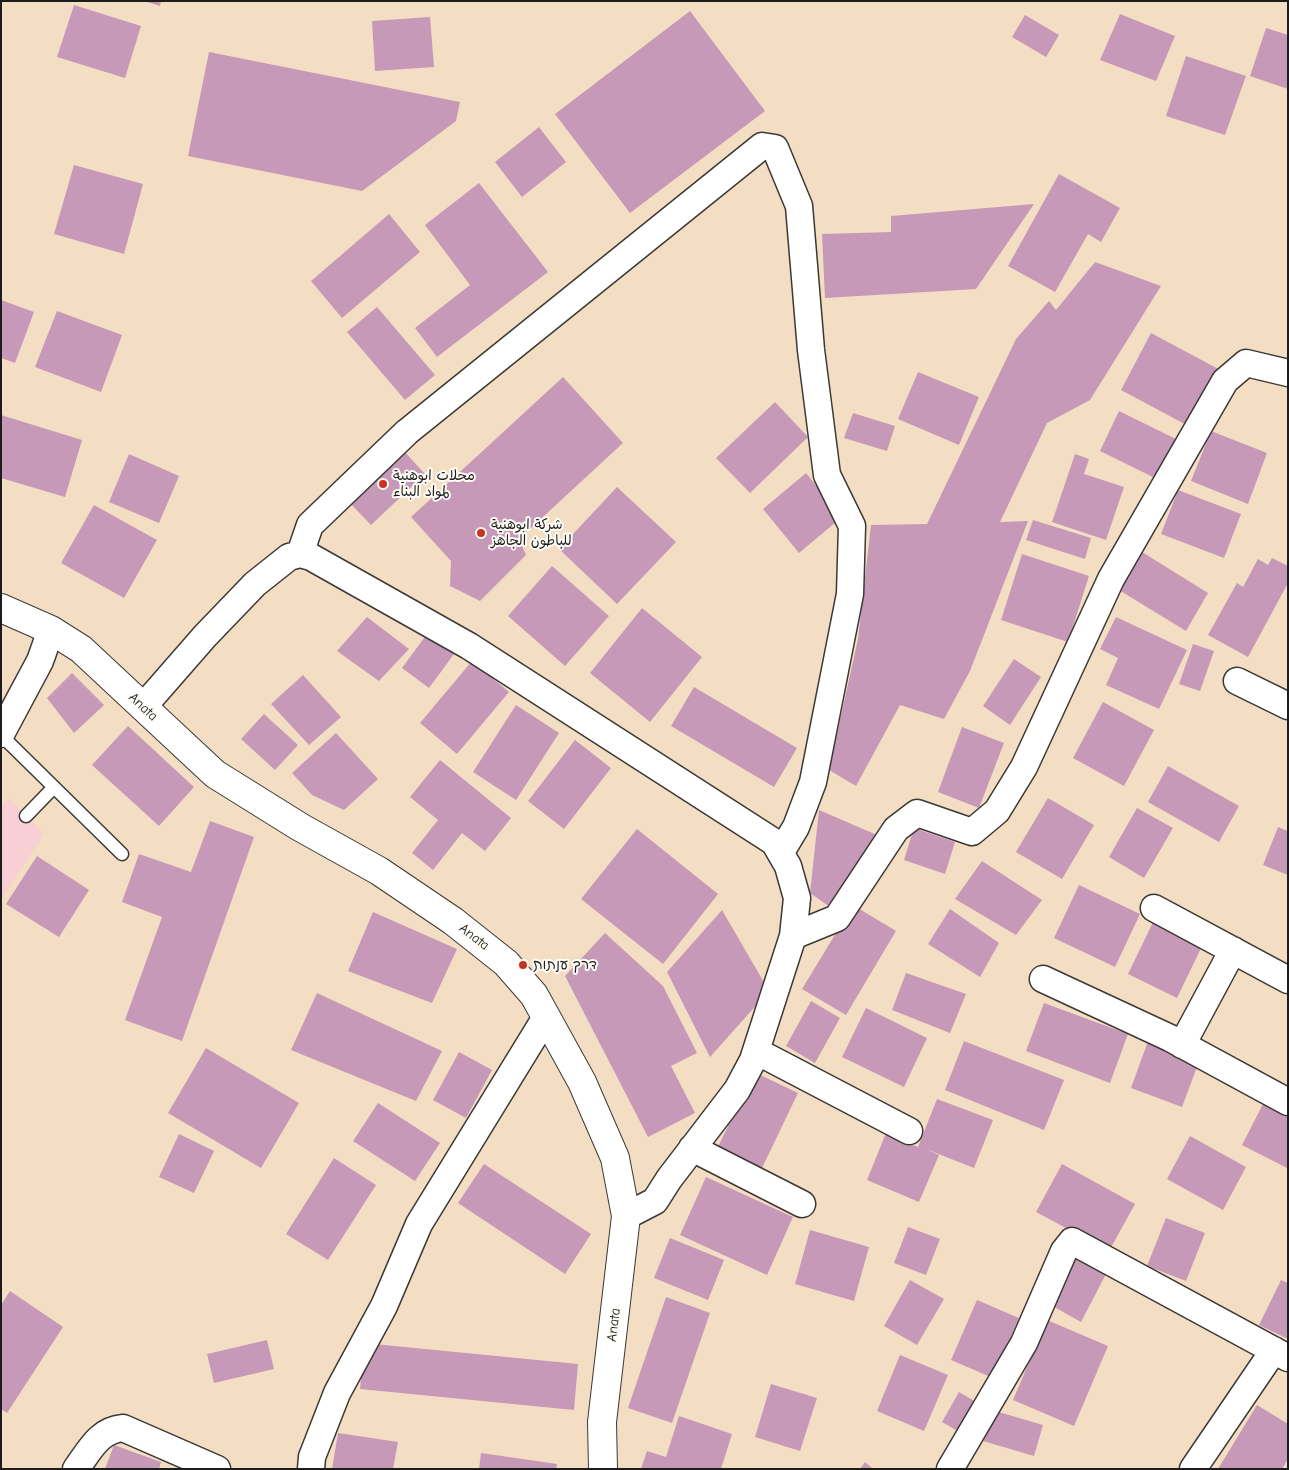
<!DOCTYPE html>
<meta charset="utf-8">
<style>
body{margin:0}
#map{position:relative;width:1289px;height:1470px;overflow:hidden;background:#f4dec3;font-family:"Comic Neue",sans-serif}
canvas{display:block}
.frame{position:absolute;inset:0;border:2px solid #1c1c1c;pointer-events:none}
</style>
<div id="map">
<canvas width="1289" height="1470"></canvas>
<div class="frame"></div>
</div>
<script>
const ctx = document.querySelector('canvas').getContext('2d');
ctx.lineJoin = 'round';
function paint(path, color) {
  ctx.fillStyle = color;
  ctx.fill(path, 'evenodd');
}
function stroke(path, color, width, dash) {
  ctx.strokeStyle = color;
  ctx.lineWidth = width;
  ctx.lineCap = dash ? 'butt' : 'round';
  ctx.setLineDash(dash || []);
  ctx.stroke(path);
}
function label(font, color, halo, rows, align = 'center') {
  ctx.font = font + ' "Comic Neue","Playpen Sans Arabic","Playpen Sans Hebrew",sans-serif';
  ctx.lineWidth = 4;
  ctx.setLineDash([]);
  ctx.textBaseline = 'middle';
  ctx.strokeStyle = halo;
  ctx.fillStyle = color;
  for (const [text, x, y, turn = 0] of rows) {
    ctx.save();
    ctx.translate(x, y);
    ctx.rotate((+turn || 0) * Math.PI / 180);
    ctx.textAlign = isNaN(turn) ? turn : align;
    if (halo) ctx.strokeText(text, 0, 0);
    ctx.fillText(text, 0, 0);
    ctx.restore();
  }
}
paint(new Path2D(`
 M9 798 44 834 1 899V807Z`), '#f7cfd4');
paint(new Path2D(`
 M144 1H161L160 6Z
 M74 5 141 26 125 78 57 57Z
 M690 11 765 111 630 213 555 114Z
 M1120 14 1175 36 1156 81 1100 60Z
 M1025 15 1059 35 1046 57 1012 37Z
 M430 17 434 67 375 71 372 21Z
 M1266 28 1288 35V89L1250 76Z
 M209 52 460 102 456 121 362 191 188 156Z
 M1186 56 1246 76 1225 135 1166 116Z
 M539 127 566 162 522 197 495 162Z
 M74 165 143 184 124 254 54 234Z
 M1059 174 1120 208 1101 242 1088 234 1055 292 1008 266Z
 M479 183 548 272 437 357 415 328 470 285 425 225Z
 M1034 204 976 289 825 298 822 234 891 232V216Z
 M389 214 420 252 342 318 311 281Z
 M1095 262 1161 286 1090 400 1047 423 1000 522 1028 521 970 671 944 719 900 705 856 786 829 770 858 639 871 525 927 524 1016 339 1049 301 1056 310Z
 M1 300 34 312 15 363 1 358Z
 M377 307 435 375 405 400 347 332Z
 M57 311 122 335 101 392 35 367Z
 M1151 333 1224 372 1194 429 1121 390Z
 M918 372 979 397 959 445 898 419Z
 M563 377 623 443 519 539 526 555 480 601 450 586 451 561 411 517Z
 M775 402 808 437 750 493 716 458Z
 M1119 411 1182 442 1163 482 1100 451Z
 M853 413 895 426 887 451 844 438Z
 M1 415 82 440 65 497 1 478Z
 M1211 431 1267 453 1248 504 1191 481Z
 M402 449 425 474 371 525 347 500Z
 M129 454 179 476 159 523 109 502Z
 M1075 454 1089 459 1084 474 1124 487 1106 540 1052 522Z
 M806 473 842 517 799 553 763 509Z
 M617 487 676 542 617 604 559 549Z
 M1178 490 1241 514 1224 558 1161 534Z
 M94 505 157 540 124 598 61 563Z
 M1033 520 1091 538 1085 559 1026 540Z
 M1142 552 1208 593 1186 631 1119 590Z
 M1022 554 1089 576 1068 642 1001 620Z
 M1272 558 1288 566V583L1248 657 1208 635 1237 583 1243 587 1258 559 1268 565Z
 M552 566 609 616 565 666 508 616Z
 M642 608 702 657 650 722 590 673Z
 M367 617 409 649 379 681 337 651Z
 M1116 617 1187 650 1159 709 1106 685 1118 658 1100 649Z
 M427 634 454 654 429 688 402 668Z
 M1193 644 1214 651 1200 691 1179 684Z
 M1014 659 1041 677 1010 725 983 706Z
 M472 661 509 692 457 754 420 723Z
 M72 673 104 705 74 733 47 698Z
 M303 675 341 717 309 745 271 704Z
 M694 687 797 748 774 787 671 726Z
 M1103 702 1154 730 1124 786 1073 758Z
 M516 705 559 733 516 800 473 772Z
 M264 714 298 745 275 770 241 739Z
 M128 726 194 787 159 826 92 765Z
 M962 727 1004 743 979 808 938 792Z
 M336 733 378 779 344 810 312 795 292 773Z
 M575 740 611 768 564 829 528 801Z
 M440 760 511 818 485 851 462 833 433 870 412 853 438 820 410 797Z
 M1168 766 1239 806 1219 842 1148 802Z
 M1048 798 1094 825 1062 879 1016 852Z
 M1137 808 1173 828 1144 878 1109 857Z
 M819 810 877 835 833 909 810 893Z
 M210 821 254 837 182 1041 125 1020 162 917 122 902 139 854 191 872Z
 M1278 827 1288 831V875L1263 865Z
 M914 828 955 842 945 874 904 860Z
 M637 829 718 894 663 964 581 899Z
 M37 856 89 890 59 937 6 904Z
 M982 861 1042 900 1016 935 955 899Z
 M1079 885 1140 914 1115 967 1054 938Z
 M853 905 896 931 846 1015 802 989Z
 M950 909 999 943 980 977 928 944Z
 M722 910 769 991 710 1057 667 972Z
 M373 912 457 949 432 1003 348 971Z
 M1155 918 1204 942 1177 998 1128 974Z
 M605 933 663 986 697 1053 671 1066 695 1113 648 1137 565 976Z
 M906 973 966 994 950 1033 892 1010Z
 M317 993 442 1051 416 1101 291 1050Z
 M811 1001 840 1018 815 1063 786 1046Z
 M1044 1003 1128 1034 1110 1083 1026 1051Z
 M866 1008 927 1038 904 1087 842 1057Z
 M964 1041 1064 1080 1044 1130 945 1090Z
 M1148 1041 1200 1059 1182 1107 1131 1088Z
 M206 1048 299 1103 261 1168 168 1113Z
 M459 1052 492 1070 466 1118 433 1100Z
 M754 1072 798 1093 762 1168 718 1147Z
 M937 1099 993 1120 974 1168 926 1149 939 1155 919 1202 867 1180 886 1133 918 1147Z
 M378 1103 440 1143 415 1181 353 1141Z
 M1263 1104 1288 1117 1287 1168 1242 1145Z
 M179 1134 214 1151 194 1193 159 1177Z
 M1190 1136 1246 1167 1223 1210 1167 1179Z
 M334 1158 376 1185 328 1260 286 1234Z
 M484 1164 591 1234 565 1274 458 1203Z
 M1062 1164 1135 1204 1109 1251 1036 1212Z
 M706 1177 793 1217 767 1275 680 1235Z
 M1166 1218 1205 1233 1186 1281 1147 1266Z
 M908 1227 940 1239 926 1275 894 1263Z
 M810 1230 869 1247 854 1301 795 1284Z
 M670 1238 724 1260 708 1300 654 1278Z
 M1075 1255 1107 1272 1081 1322 1049 1304Z
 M910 1280 944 1299 917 1345 884 1326Z
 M1281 1280 1288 1283V1339L1259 1325Z
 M10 1291 63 1327 7 1413 1 1409V1305Z
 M666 1297 710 1313 672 1423 628 1408Z
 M977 1300 1019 1318 993 1378 951 1360Z
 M1047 1320 1108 1346 1074 1426 1013 1400Z
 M267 1340 274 1369 214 1383 207 1354Z
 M364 1343 578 1364 574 1410 360 1389Z
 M900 1355 948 1375 924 1431 877 1411Z
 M771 1384 817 1398 800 1451 755 1437Z
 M959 1392 978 1403 961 1433 942 1422Z
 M1257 1405 1288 1424V1459L1282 1469H1218Z
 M992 1410 1043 1425 1034 1456 983 1441Z
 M679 1416 732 1434 721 1469H641L647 1451 666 1457Z
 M338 1433 398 1442 393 1469H332Z
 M114 1445 161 1462 159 1469H105Z
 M481 1453 557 1464 556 1469H479Z
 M865 1462 873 1469H860Z`), '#c699b8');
const service = new Path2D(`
 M1 735 122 854
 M26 816 54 787`);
const minor = new Path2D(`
 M300 554 310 525 407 432 762 146 775 148 799 206 811 350 827 475 852 526 850 594 813 782 796 827 781 852
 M1237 681 1288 706
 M143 707 205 636 255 584 289 557 300 554 311 557 469 646 774 842 788 866 797 898 793 936 753 1060 737 1090 669 1179 655 1201 626 1216
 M1 734 40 661 51 630
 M1154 908 1288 980
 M793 936 837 918 896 829 917 813 972 832 997 811 1024 767 1111 579 1225 381 1246 363 1288 373
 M1043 979 1170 1038 1288 1102
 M1182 1045 1233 950
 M756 1051 909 1131
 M692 1148 802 1204
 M76 1469C90 1450 99 1430 123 1428L217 1469
 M311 1469 312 1457 337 1393 384 1306 419 1224 546 1017
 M950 1469 1024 1343 1064 1251 1072 1241 1288 1358
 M1193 1469 1274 1350`);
const tertiary = new Path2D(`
 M1 608 51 630 81 649 215 774 300 827 379 871 453 921 506 963 534 995 582 1082 615 1158 626 1216 602 1422 603 1469`);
stroke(service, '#3c3935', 15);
stroke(minor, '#3c3935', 29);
stroke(tertiary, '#3c3935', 30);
stroke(service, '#fff', 12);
stroke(minor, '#fff', 26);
stroke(tertiary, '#fff', 28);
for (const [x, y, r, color] of [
 [383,484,5,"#c8321e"],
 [481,533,5,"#c8321e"],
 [523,965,5,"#c8321e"]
]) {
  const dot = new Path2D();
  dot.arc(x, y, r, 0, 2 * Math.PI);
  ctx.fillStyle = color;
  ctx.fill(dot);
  stroke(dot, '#fdfcf7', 2);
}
label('14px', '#1c1c1c', '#fdfcf7', [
 ["محلات ابوهنية",393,476],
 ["لمواد البناء",393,492],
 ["شركة ابوهنية",491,525],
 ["للباطون الجاهز",491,541],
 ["דרך ענתות",533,965]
], 'left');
label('14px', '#1c1c1c', '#fdfcf7', [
 ["Anata",143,707,43],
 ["Anata",474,937,38],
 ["Anata",614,1325,-83]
]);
</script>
